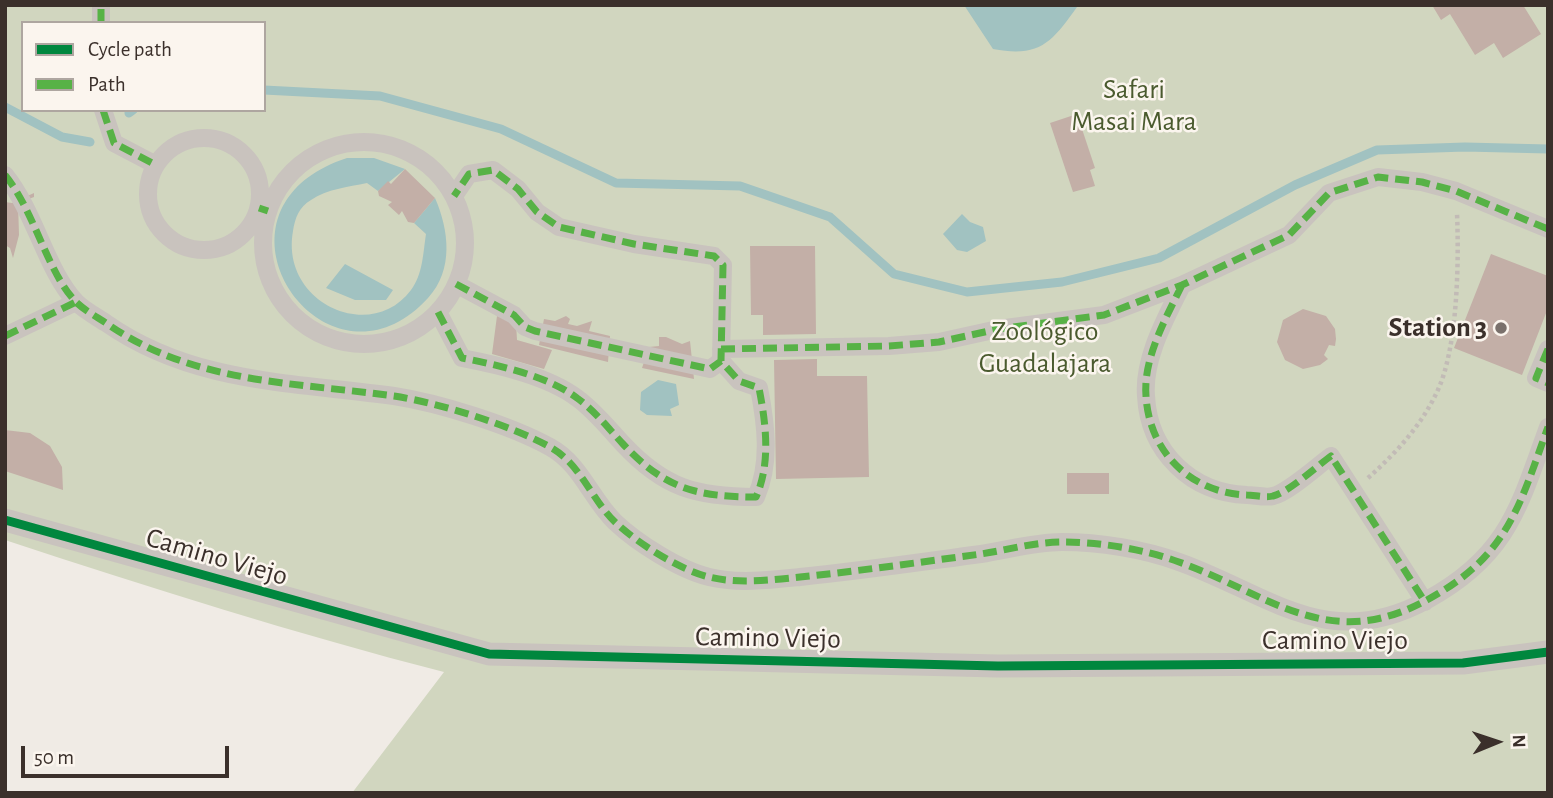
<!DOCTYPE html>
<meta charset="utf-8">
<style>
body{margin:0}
#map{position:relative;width:1553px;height:798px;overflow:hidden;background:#f0ebe5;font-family:"Alegreya Sans",sans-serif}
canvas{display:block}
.frame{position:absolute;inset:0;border:7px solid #3b302b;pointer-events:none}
.legend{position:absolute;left:21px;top:21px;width:245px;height:91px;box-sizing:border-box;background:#fbf5ee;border:2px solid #aea6a0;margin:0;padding:9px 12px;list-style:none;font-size:21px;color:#3b302b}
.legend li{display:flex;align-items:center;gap:14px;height:35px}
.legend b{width:35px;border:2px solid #aea6a0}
.north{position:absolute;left:1462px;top:707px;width:70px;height:70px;-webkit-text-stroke:5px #fbf5ee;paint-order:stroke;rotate:88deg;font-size:19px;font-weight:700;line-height:28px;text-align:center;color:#3b302b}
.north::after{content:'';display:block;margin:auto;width:24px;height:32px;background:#3b302b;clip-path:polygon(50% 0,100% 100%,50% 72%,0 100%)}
.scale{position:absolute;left:21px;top:746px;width:208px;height:32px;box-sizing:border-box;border:4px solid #3b302b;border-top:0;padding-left:9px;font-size:21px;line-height:24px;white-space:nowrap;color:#3b302b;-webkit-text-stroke:5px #fbf5ee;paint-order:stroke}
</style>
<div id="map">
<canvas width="1553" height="798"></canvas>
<div class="frame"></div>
<ul class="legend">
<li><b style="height:9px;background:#00873e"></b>Cycle path</li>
<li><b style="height:9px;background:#57b246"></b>Path</li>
</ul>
<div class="north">N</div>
<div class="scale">50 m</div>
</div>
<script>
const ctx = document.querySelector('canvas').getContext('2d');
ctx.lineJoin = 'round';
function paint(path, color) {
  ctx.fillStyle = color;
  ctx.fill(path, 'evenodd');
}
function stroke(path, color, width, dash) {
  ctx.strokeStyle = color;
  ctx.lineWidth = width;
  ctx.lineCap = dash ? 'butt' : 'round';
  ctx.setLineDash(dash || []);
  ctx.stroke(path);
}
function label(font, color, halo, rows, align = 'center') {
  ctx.font = font + ' "Alegreya Sans",sans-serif';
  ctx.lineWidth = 5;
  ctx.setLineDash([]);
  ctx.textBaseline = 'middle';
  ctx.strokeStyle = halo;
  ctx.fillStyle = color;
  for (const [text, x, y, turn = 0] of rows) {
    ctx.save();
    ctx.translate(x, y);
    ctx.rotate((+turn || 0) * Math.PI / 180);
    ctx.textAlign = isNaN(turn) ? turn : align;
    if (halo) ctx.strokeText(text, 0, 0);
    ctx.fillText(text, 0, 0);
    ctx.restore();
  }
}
paint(new Path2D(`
 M5 5H1548V793H352L444 672C296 634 151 588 5 540ZM23 23H264V110H23Z`), '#d1d6bf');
paint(new Path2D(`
 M964 5H1076L1077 7C1052 42 1040 58 993 49Z
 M347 158H374L405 169 378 191 367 183C348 187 327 189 311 200 299 207 295 218 293 231 280 303 371 344 411 290 423 274 423 253 426 234L414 223 435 198C449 230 454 270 428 298 326 410 188 210 347 158Z
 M962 214 970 222 983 227 986 241 967 252 957 250 943 234Z
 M345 264 393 290 386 300H355L326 288Z
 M658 380 676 384 679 405 670 409 672 416 647 415 640 410 641 392Z`), '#a1c2c1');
stroke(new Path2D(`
 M264 90 380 96 501 129 616 183 740 186 830 217 894 274 967 292 1062 282 1159 258 1295 185 1377 150 1465 147 1548 149
 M5 107 62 137 90 142
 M129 113 133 110`), '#a1c2c1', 9);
paint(new Path2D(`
 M1432 5H1523L1541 34 1503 58 1494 43 1475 55 1450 14 1441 20Z
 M1077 114 1095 168 1090 170 1095 186 1073 192 1050 123Z
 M405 169 435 198 414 223 408 222 402 211 399 215 388 205 392 202 379 196 378 191 388 181 391 184Z
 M34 193V197L18 203 19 235 13 258 10 248 5 245V202L12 203Z
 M750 246H815L816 334 763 335V315H751Z
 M1491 254 1548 276V308L1522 375 1454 348Z
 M1303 309 1326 316 1335 329 1336 339 1335 346 1329 345 1324 355 1328 359 1320 365 1303 369 1285 360 1277 342 1283 320Z
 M497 316 516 323 517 340 552 350 544 369 492 354Z
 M566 316 570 319 568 324 577 326 592 321 589 331 610 336 608 362 539 345 544 319 555 321Z
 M659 337H666L682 344 690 341 694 379 642 368 649 347 659 346Z
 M817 359V376H867L869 477 776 479 774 360Z
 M5 430 30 433 50 446 62 467 63 490 5 471Z
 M1067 473H1109V494H1067Z`), '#c3afa7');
stroke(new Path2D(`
 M1368 478C1395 454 1420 427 1436 394 1458 351 1459 261 1457 213`), '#c2bbb6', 4.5, [3.5, 3.5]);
stroke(new Path2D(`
 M101 23V5
 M103 110 114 143 156 165
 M148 194a56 56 0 1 1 112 0a56 56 0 1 1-112 0Z
 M263 243a101 101 0 1 1 202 0a101 101 0 1 1-202 0Z
 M5 175C35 212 47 272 76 302 84 310 97 317 106 323 193 384 293 382 394 396 439 403 510 425 550 447 581 464 591 499 615 522 637 543 680 570 709 577 737 584 771 580 800 577 860 571 921 562 981 554 1007 550 1035 542 1062 542 1099 542 1144 549 1179 562 1269 594 1328 654 1427 600 1508 556 1519 507 1548 427
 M456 284 514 315 525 327 535 331 710 369 721 361
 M1182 285C1166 318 1143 358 1146 396 1149 452 1191 493 1247 495 1254 495 1266 498 1273 496 1289 492 1317 466 1331 456L1425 602
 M438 312 462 358C498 365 548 376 577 398 595 411 608 428 623 444 664 488 696 497 756 497 771 463 766 424 759 388L739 381 721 361 723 265 714 256 634 244 559 227 537 212 518 189 493 170 469 174 454 196
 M5 336 76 302
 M721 349 889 346 939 342 998 329 1104 315 1182 285 1289 235 1329 193 1378 177 1422 182 1456 191 1548 229
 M1548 349 1536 378 1548 383`), '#c9c3be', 18);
stroke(new Path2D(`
 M5 520 489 654 998 666 1463 663 1548 652`), '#c9c3be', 23);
stroke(new Path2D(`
 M101 23V5
 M103 110 114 143 156 165
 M5 175C35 212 47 272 76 302 84 310 97 317 106 323 193 384 293 382 394 396 439 403 510 425 550 447 581 464 591 499 615 522 637 543 680 570 709 577 737 584 771 580 800 577 860 571 921 562 981 554 1007 550 1035 542 1062 542 1099 542 1144 549 1179 562 1269 594 1328 654 1427 600 1508 556 1519 507 1548 427
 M259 208 268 211
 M456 284 514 315 525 327 535 331 710 369 721 361
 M1182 285C1166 318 1143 358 1146 396 1149 452 1191 493 1247 495 1254 495 1266 498 1273 496 1289 492 1317 466 1331 456L1425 602
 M438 312 462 358C498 365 548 376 577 398 595 411 608 428 623 444 664 488 696 497 756 497 771 463 766 424 759 388L739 381 721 361 723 265 714 256 634 244 559 227 537 212 518 189 493 170 469 174 454 196
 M5 336 76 302
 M721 349 889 346 939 342 998 329 1104 315 1182 285 1289 235 1329 193 1378 177 1422 182 1456 191 1548 229
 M1548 349 1536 378 1548 383`), '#57b246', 7, [14, 7]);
stroke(new Path2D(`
 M5 520 489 654 998 666 1463 663 1548 652`), '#00873e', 9);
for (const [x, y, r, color] of [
 [1501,328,7,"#7a716c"]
]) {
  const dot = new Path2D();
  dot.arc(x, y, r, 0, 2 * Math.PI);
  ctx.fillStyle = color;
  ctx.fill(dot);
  stroke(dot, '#fbf5ee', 2.5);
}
label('28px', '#4a5a2e', '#fbf5ee', [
 ["Safari",1134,90],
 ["Masai Mara",1134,122],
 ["Zoológico",1045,332],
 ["Guadalajara",1045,364]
]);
label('bold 28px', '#3b302b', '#fbf5ee', [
 ["Station 3",1487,328]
], 'right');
label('28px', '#3b302b', '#fbf5ee', [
 ["Camino Viejo",217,557,16],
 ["Camino Viejo",768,638,1],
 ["Camino Viejo",1335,641]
]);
</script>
